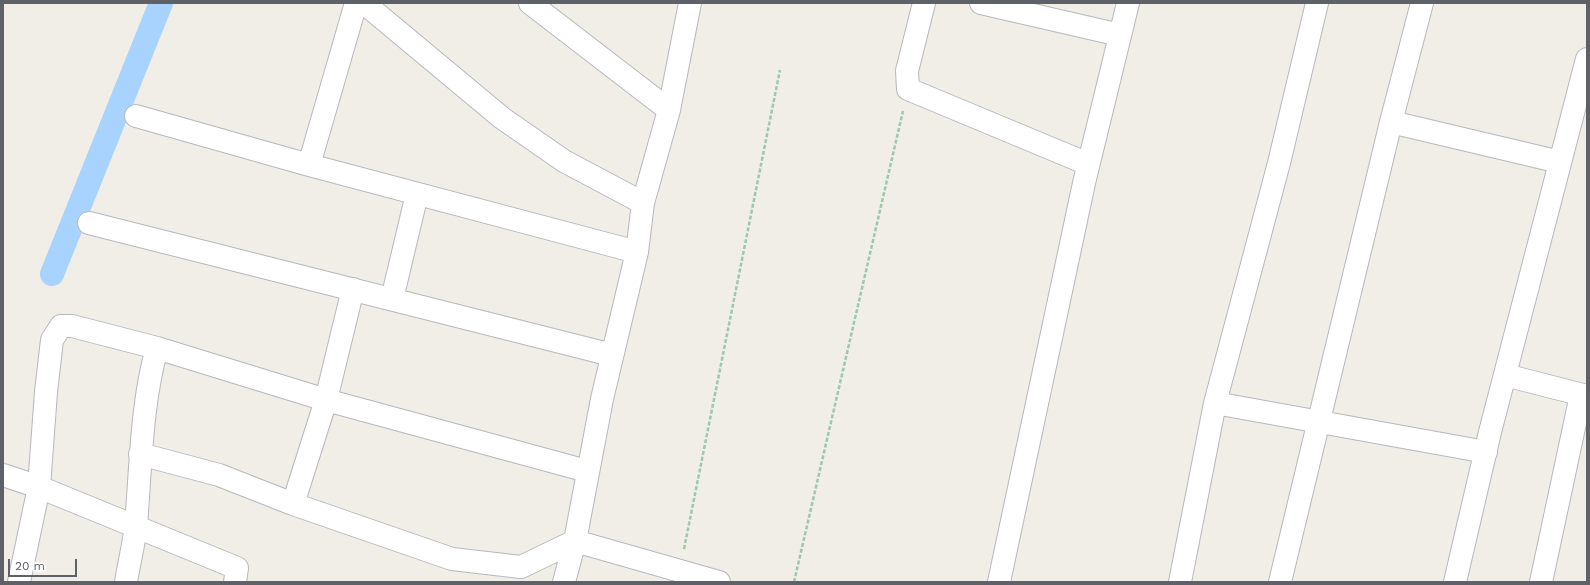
<!DOCTYPE html>
<style>
body{margin:0}
#map{position:relative;width:1590px;height:585px;overflow:hidden;background:#f0eee6;font-family:"Work Sans",sans-serif}
canvas{display:block}
.frame{position:absolute;inset:0;border:4px solid #5e6167;pointer-events:none}
.scale{position:absolute;left:8px;top:559px;width:69px;height:18px;box-sizing:border-box;border:2px solid #5e6167;border-top:0;padding-left:5px;font-size:12px;line-height:14px;white-space:nowrap;color:#5e6167;-webkit-text-stroke:3px #fff;paint-order:stroke}
</style>
<div id="map">
<canvas width="1590" height="585"></canvas>
<div class="frame"></div>
<div class="scale">20 m</div>
</div>
<script>
const ctx = document.querySelector('canvas').getContext('2d');
ctx.lineJoin = 'round';
function stroke(path, color, width, dash) {
  ctx.strokeStyle = color;
  ctx.lineWidth = width;
  ctx.lineCap = dash ? 'butt' : 'round';
  ctx.setLineDash(dash || []);
  ctx.stroke(path);
}
stroke(new Path2D(`
 M52 274 161 3`), '#a8d3ff', 24);
const minor = new Path2D(`
 M364 3 502 118 564 161 643 203
 M530 3 669 110
 M924 3 907 71 908 89 1088 164
 M981 3 1120 35
 M136 116 309 165 637 252
 M1391 122 1560 162
 M309 165 356 3
 M89 223 612 355
 M392 299 417 194
 M1505 375 1587 396
 M1215 403 1486 452
 M140 454 219 475 293 504 452 559 521 567 575 541 602 399 637 252 643 203 669 110 690 3
 M3 475 39 487 237 568 235 582
 M293 504 326 400 353 289
 M19 582 39 487 46 392 52 340 61 326H72L157 348 326 400 587 471
 M126 582C129 563 134 544 136 525 141 466 141 405 157 348
 M564 582 575 541 719 582
 M999 582 1084 183 1128 3
 M1180 582 1215 403 1279 163 1317 3
 M1280 582 1391 122 1422 3
 M1455 582 1490 432 1587 59
 M1541 582 1581 395`);
stroke(minor, '#b7b8bd', 24);
stroke(new Path2D(`
 M684 549 780 70
 M794 582 903 111`), '#9cc8ac', 2.5, [4, 2]);
stroke(minor, '#fff', 22);
</script>
